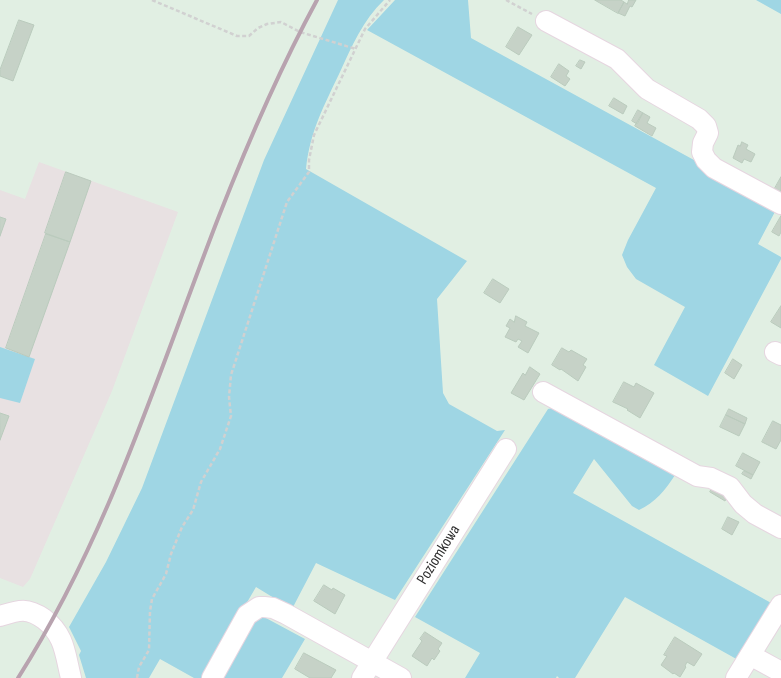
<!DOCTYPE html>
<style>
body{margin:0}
canvas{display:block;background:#e1efe3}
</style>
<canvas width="781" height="678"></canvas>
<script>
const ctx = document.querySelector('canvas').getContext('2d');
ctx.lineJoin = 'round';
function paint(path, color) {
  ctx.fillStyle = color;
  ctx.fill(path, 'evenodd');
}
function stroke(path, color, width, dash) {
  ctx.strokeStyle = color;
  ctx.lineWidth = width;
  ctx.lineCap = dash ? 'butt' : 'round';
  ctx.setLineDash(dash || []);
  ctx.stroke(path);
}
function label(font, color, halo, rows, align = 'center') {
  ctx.font = font + ' "Sofia Sans Condensed",sans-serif';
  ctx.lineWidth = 4;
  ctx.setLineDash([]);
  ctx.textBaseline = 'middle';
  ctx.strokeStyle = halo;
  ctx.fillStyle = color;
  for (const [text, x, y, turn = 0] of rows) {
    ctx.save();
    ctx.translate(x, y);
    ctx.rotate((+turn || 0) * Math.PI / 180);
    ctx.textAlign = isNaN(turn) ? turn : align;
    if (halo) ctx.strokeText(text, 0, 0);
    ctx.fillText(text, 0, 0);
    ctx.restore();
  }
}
paint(new Path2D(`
 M39 162 178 212 112 391 30 579 23 587 0 578V190L25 199Z`), '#e8e1e2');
paint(new Path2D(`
 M338 0H384C363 20 352 46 340 72 324 106 310 131 306 169L467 261 437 299 443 393 449 404 497 431 505 430 395 600 316 563 292 609 256 587 203 678H194L160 659 149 678H86L79 655 81 651 69 627 106 562 142 488 264 160Z
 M395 0H468L471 38 778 206 758 244 781 257V259L708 396 654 365 685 307 636 279 627 267 622 255 628 240 656 188 367 30Z
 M756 0H781V14Z
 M0 347 35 359 20 403 0 398Z
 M556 407 675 475C666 489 655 503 639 510L632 506 594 459 573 493 773 604 740 661 625 597 575 678H559L557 676 556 678H465L480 653 415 617 548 409Z
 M264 617 305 639 282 678H222L255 620Z`), '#9fd6e4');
const building = new Path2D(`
 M595 0H621L624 2 618 13Z
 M629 0H636L632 7 630 6 625 16 618 13 624 2 627 4Z
 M19 20 34 25 13 81 0 76V70Z
 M518 27 532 35 519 55 506 47Z
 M580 60 585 62 581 69 576 66Z
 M559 64 569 71 566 76 570 79 565 86 551 77Z
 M614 98 627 106 623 114 609 106Z
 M638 110 643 113 637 124 632 121Z
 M643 113 650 117 647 123 656 128 652 136 635 126Z
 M742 142 748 145 746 149 755 154 751 162 744 159 742 163 733 158 738 145 740 146Z
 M66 172 91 181 70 242 45 233Z
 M781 177V194L774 190Z
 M781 216V232L779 236 772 232Z
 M0 217 6 219 0 236Z
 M46 234 70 242 29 357 6 348Z
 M493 279 509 289 500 303 484 293Z
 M781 306V328L771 322Z
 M516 316 527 322 525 326 539 333 528 353 518 347 522 341 518 339 516 342 505 337 510 328 506 326 510 319 514 322Z
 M562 348 569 352 571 350 587 359 583 365 586 367 578 381 561 369 560 370 552 365Z
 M733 359 742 365 734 379 725 373Z
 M530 367 540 374 524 400 511 393 523 373 525 375Z
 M624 382 634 387 636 383 654 393 640 418 627 410 628 409 613 402Z
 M729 409 747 418 745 424 726 415Z
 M0 413 9 416 0 440Z
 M726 415 745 424 739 436 720 427Z
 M773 421 781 425V440L776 449 762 442Z
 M743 453 760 462 753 475 736 466Z
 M744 471 753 475 751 479 742 474Z
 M714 485 729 493 725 501 710 492Z
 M728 517 739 522 732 535 722 529Z
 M324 585 332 590 333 588 345 595 335 614 314 601Z
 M425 632 442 643 438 649 440 651 434 660 432 658 427 666 412 656 422 641 420 639Z
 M675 637 702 654 694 666 687 662 685 666 686 667 680 677 674 673 673 674 661 665 667 656 664 655Z
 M304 653 336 670 331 678H310L295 669Z`);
paint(building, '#c6d2c7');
stroke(building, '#bacbbd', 1);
const minor = new Path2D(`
 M546 21 617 59 647 89 699 119 706 126 708 133 703 143 702 152 706 160 714 168 781 204
 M775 352 781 355
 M543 392 697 476 711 478 730 487 743 504 755 514 781 528
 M0 616C19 610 27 607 44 619 65 635 65 654 71 678
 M750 655 781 672
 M212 678 247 615 259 607H264L273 608 286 614 401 678
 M362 678 506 449
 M736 678 781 605`);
stroke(minor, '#e6d6e0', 22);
stroke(new Path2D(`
 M152 0 237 36H249L258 28 267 24 281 22 300 32 356 49
 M506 0 532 14
 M137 678 139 667 149 650 150 611 152 599 166 574 171 554 182 527 193 510 201 482 220 449 231 416 229 397 231 375 287 202 309 172V160L314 135 365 29 390 0`), '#d1d1d1', 2.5, [4, 2.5]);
stroke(minor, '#fff', 20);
stroke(new Path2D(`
 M18 678C109 535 158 373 219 216 248 142 279 70 317 0`), '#b8a3af', 4);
label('16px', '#2e2e2e', '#fff', [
 ["Poziomkowa",439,555,-58]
]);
</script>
